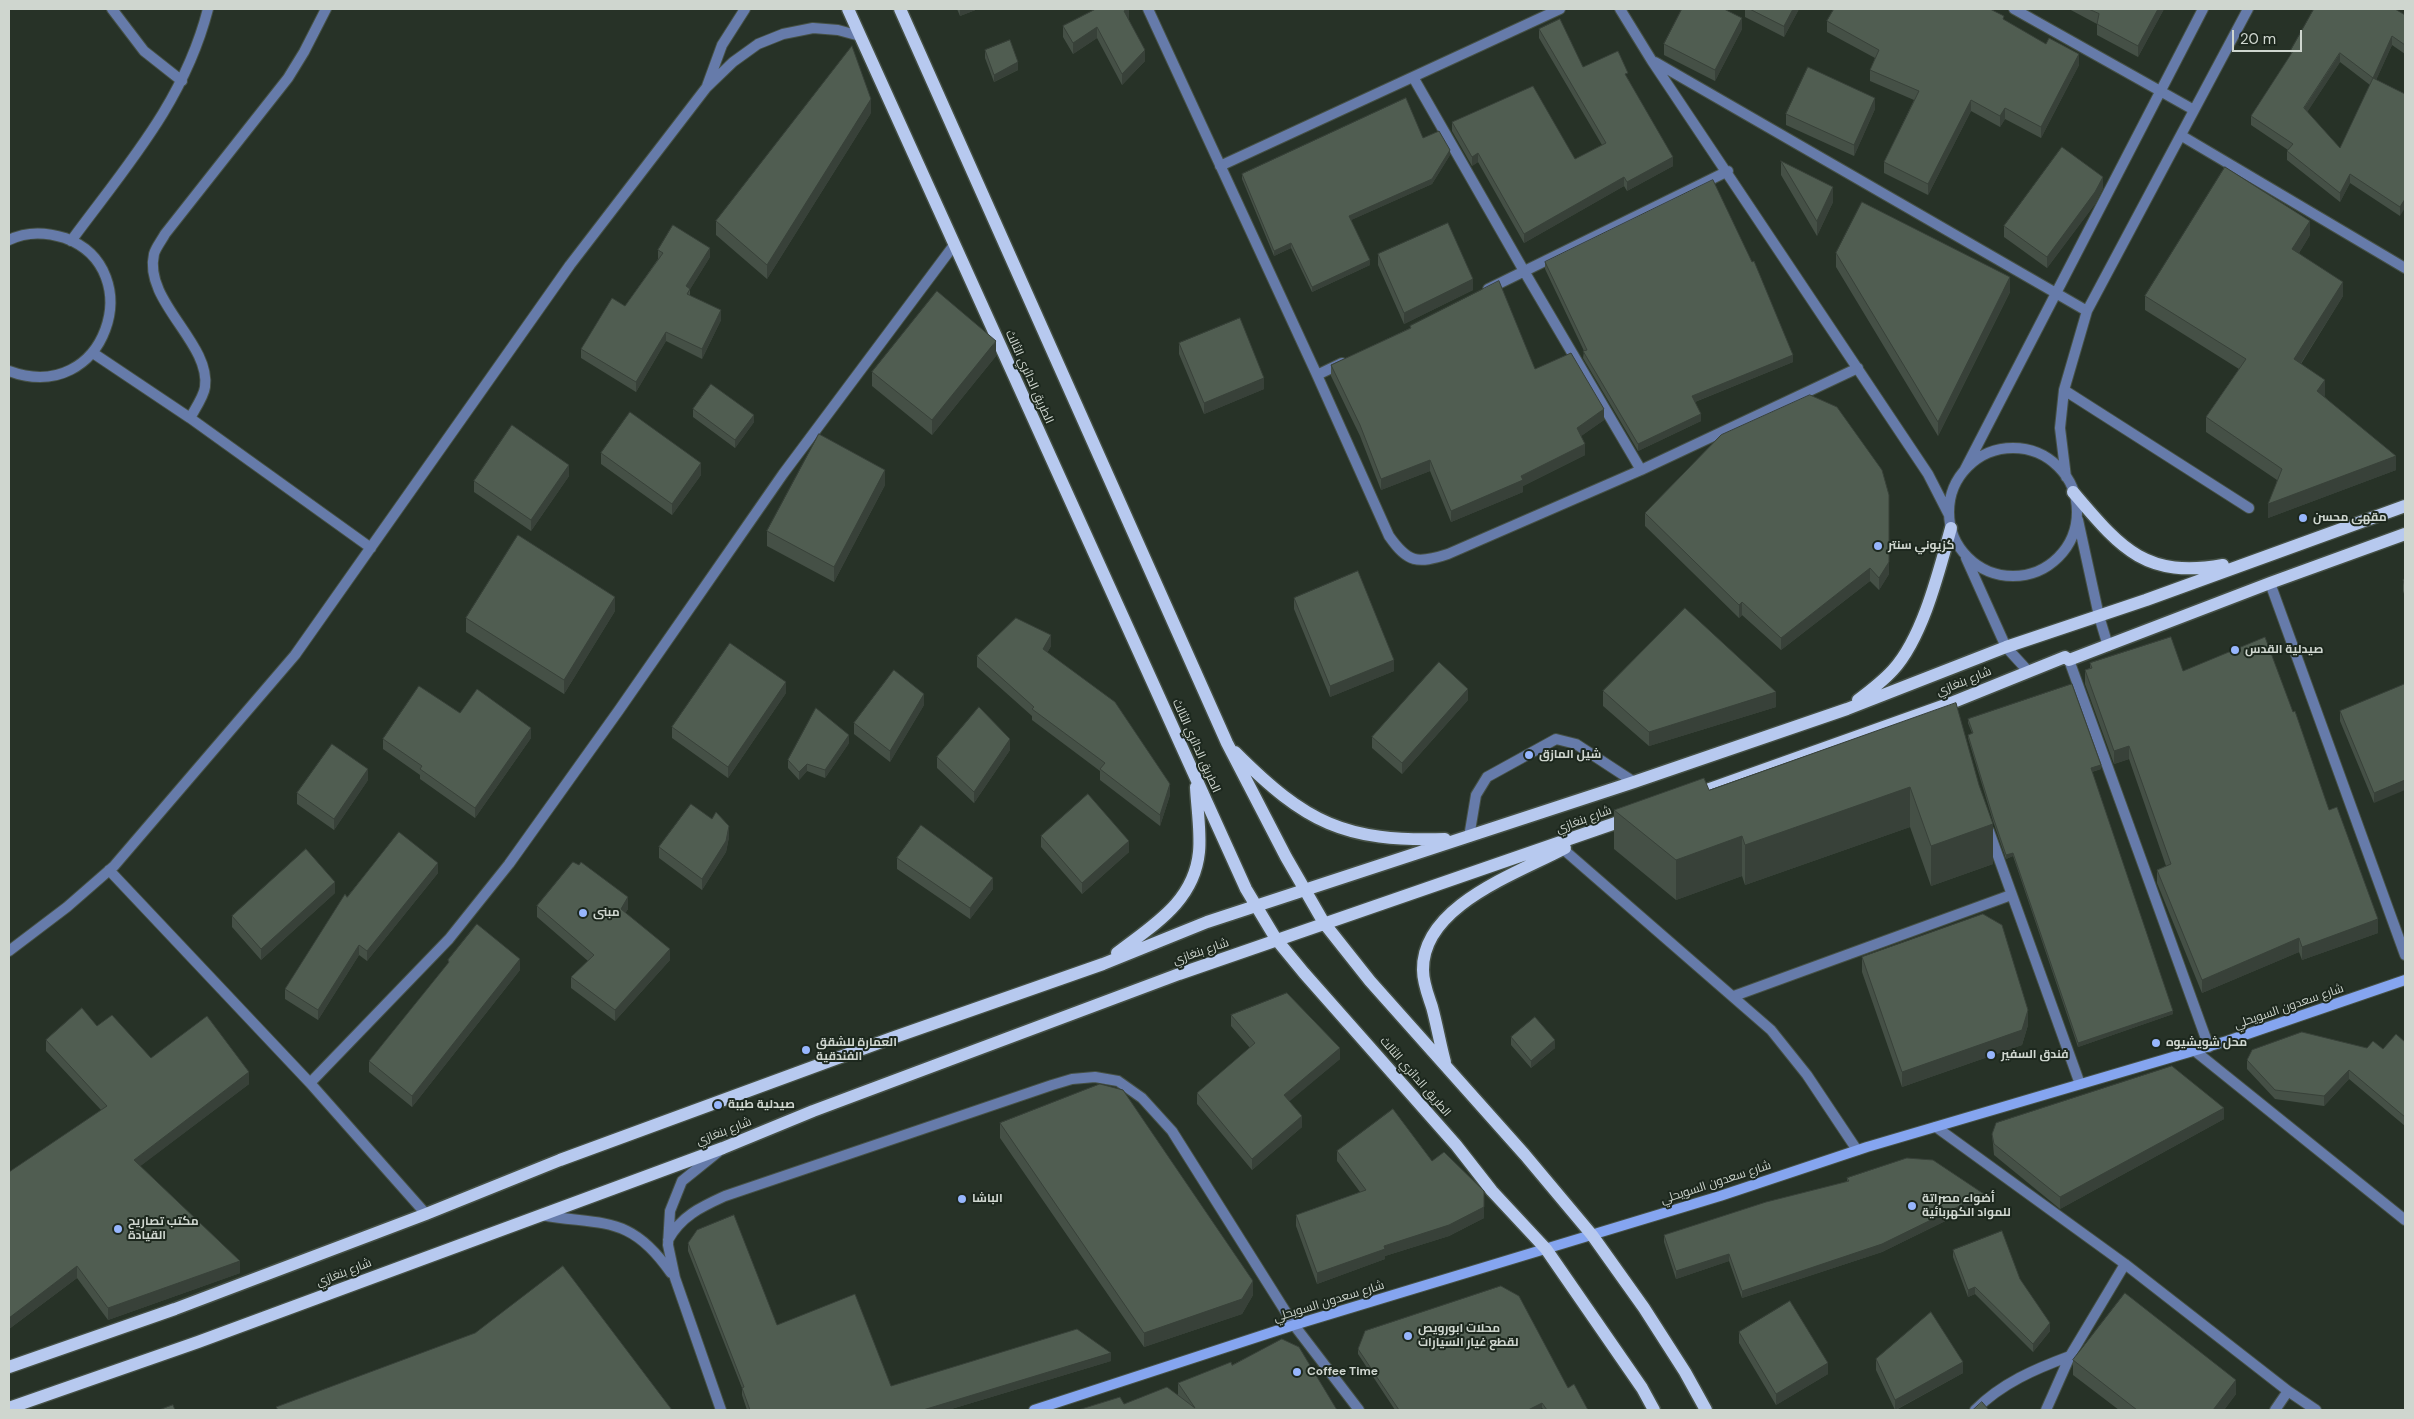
<!DOCTYPE html>
<meta charset="utf-8">
<style>
body{margin:0}
#map{position:relative;width:2414px;height:1419px;overflow:hidden;background:#273227;font-family:"DM Sans",sans-serif}
canvas{display:block}
.frame{position:absolute;inset:0;border:10px solid #cfd6cf;pointer-events:none}
.scale{position:absolute;left:2232px;top:30px;width:70px;height:22px;box-sizing:border-box;border:2px solid #cfd6cf;border-top:0;padding-left:6px;font-size:15px;line-height:18px;white-space:nowrap;color:#cfd6cf;-webkit-text-stroke:4px #1d281e;paint-order:stroke}
</style>
<div id="map">
<canvas width="2414" height="1419"></canvas>
<div class="frame"></div>
<div class="scale">20 m</div>
</div>
<script>
const ctx = document.querySelector('canvas').getContext('2d');
ctx.lineJoin = 'round';
function stroke(path, color, width, dash) {
  ctx.strokeStyle = color;
  ctx.lineWidth = width;
  ctx.lineCap = dash ? 'butt' : 'round';
  ctx.setLineDash(dash || []);
  ctx.stroke(path);
}
function paint(path, color) {
  ctx.fillStyle = color;
  ctx.fill(path, 'evenodd');
}
function label(font, color, halo, rows, align = 'center') {
  ctx.font = font + ' "DM Sans",Cairo,sans-serif';
  ctx.lineWidth = 4;
  ctx.setLineDash([]);
  ctx.textBaseline = 'middle';
  ctx.strokeStyle = halo;
  ctx.fillStyle = color;
  for (const [text, x, y, turn = 0] of rows) {
    ctx.save();
    ctx.translate(x, y);
    ctx.rotate((+turn || 0) * Math.PI / 180);
    ctx.textAlign = isNaN(turn) ? turn : align;
    if (halo) ctx.strokeText(text, 0, 0);
    ctx.fillText(text, 0, 0);
    ctx.restore();
  }
}
const service = new Path2D(`
 M1469 837 1476 795 1487 777 1556 739 1576 744 1634 782`);
const minor = new Path2D(`
 M112 9 144 51 182 81
 M1148 9 1317 375 1389 536C1408 563 1417 564 1448 554L1641 470 1858 368
 M1620 9 1652 61 1928 474 1949 515
 M2014 9 2194 110
 M1655 62 2087 311
 M1413 77 1524 271 1641 470
 M707 86 722 45 745 9
 M2182 136 2405 268
 M1220 166 1560 9
 M9 240C27 231 46 232 65 238 150 269 106 407 9 371
 M71 241C127 165 184 102 208 9
 M1488 289 1728 171
 M93 353 190 418 371 548
 M1317 375 1342 363
 M2064 390 2249 508
 M190 418C195 409 204 396 205 387 211 343 143 301 154 254 156 247 162 240 165 234L288 78 304 52 326 9
 M1949 512a64 64 0 1 1 128 0a64 64 0 1 1-128 0Z
 M1964 471 2203 9
 M2066 477 2060 428 2064 390 2087 311 2248 9
 M2078 520 2099 616 2108 646
 M1966 558 2006 647 2028 671
 M2270 583 2405 955
 M2069 660 2209 1047
 M1989 831 2080 1084
 M1563 849 1771 1030 1807 1075 1857 1150
 M109 870 310 1083 426 1214
 M9 951 67 907 114 866 295 655 570 265 706 88 733 62 758 44 783 34 813 28 838 30 860 36
 M1734 996 2011 895
 M2195 1051 2405 1220
 M310 1083 449 939 509 864 619 710 783 474 954 245
 M1936 1127 2125 1264 2288 1391 2316 1410
 M718 1152 682 1181 670 1211 668 1245 675 1278 721 1410
 M541 1215C604 1226 630 1214 671 1273
 M668 1240C681 1216 701 1207 725 1196L1052 1085 1072 1079 1095 1077 1118 1081 1142 1098 1172 1131 1294 1325 1359 1410
 M1975 1410C2002 1383 2035 1369 2070 1356
 M2046 1410 2070 1356 2125 1264
 M2275 1410 2288 1391`);
const secondary = new Path2D(`
 M1034 1410 1294 1325 1720 1196 1867 1147 2227 1041 2405 980`);
const primary = new Path2D(`
 M848 9 1246 889 1276 939 1304 973 1456 1145 1492 1191 1546 1249 1642 1388 1654 1410
 M900 9 1227 743 1286 857 1324 923 1370 981 1525 1155 1592 1235 1644 1308 1685 1372 1706 1410
 M2073 492C2120 547 2144 579 2223 565
 M1858 700C1870 691 1883 681 1893 670 1923 637 1939 571 1951 528
 M1235 752C1306 823 1344 842 1445 839
 M1693 795 1951 703 2065 657 2069 660 2270 583 2405 534
 M1117 953C1153 925 1194 902 1199 852 1201 832 1197 808 1196 787
 M1445 1062C1440 1044 1437 1025 1432 1007 1428 995 1423 983 1423 970 1422 905 1519 873 1565 848
 M9 1367 175 1309 426 1214 560 1160 892 1038 1103 964 1207 922 1634 782 1847 709 2006 647 2146 600 2405 506
 M9 1408 198 1342 723 1148 813 1111 1179 974 1630 818`);
stroke(service, '#455045', 12);
stroke(minor, '#455045', 12);
stroke(secondary, '#455045', 12);
stroke(primary, '#455045', 15);
stroke(service, '#667baa', 10);
stroke(minor, '#667baa', 10);
stroke(secondary, '#85a5f0', 10);
stroke(primary, '#b7c9ef', 12);
paint(new Path2D(`
 M957 9H978L960 16Z
 M1129 9V20L1145 61 1122 85 1097 38 1073 54 1063 37V26Z
 M1745 9H1799L1784 37 1745 17Z
 M2069 9H2164L2138 57 2097 35V24Z
 M2405 15V54L2392 45 2376 80 2405 94 2400 216 2350 183 2340 202 2287 160V151L2288 150 2251 125V116L2291 55V50ZM2340 62 2370 85 2340 148 2307 112Z
 M2004 20 2079 65 2041 138 2005 119 2000 127 1971 111 1928 195 1884 173V162L1914 100 1870 81V70L1875 58 1827 32V21Z
 M1539 29 1583 67 1628 79 1673 166 1627 191 1624 186 1524 243 1478 162 1472 166 1452 131V122L1575 159 1602 145 1539 38Z
 M1742 29 1715 81 1664 55V44Z
 M985 50 1018 70 994 82 985 58Z
 M1875 109 1854 156 1786 125V114Z
 M871 113 767 279 716 235V221Z
 M1423 138 1450 155 1432 184 1351 220 1370 265 1312 292 1291 248 1274 256 1242 179V174Z
 M1781 161 1833 202 1817 236 1781 175Z
 M2103 188 2095 204 2047 268 2004 237V226Z
 M2310 235 2299 253 2343 296 2301 364 2325 395 2324 396 2396 470 2268 518 2277 480 2206 432V417L2239 369 2145 310V296Z
 M658 250 710 257 690 289V295L721 320 702 359 666 341 636 392 581 358V349L625 306 658 259Z
 M1836 253 2010 292 1938 436 1836 267Z
 M1378 254 1473 290 1404 324 1378 265Z
 M1545 262 1793 362 1695 402 1701 421 1638 451 1583 358 1584 351 1545 269Z
 M1410 326 1535 369 1604 420 1581 436 1585 455 1523 486V492L1451 522 1430 471 1381 490 1360 436 1331 376V365L1410 328Z
 M1179 343 1264 389 1204 414 1179 354Z
 M996 356 932 435 872 386V372Z
 M693 409 754 422 735 448 693 417Z
 M1721 435 1889 574 1879 590 1870 581 1781 650 1742 615 1739 618 1645 526V513Z
 M601 453 701 475 672 515 601 464Z
 M569 476 531 531 474 492V481Z
 M885 485 834 582 767 546V531Z
 M2405 579V597L2403 591V580Z
 M1294 598 1394 671 1330 697 1294 609Z
 M615 611 564 694 466 632V618Z
 M1051 646 1047 653 1170 795 1160 826 1100 780V771L1032 720V716L977 667V656Z
 M2090 663 2183 671 2329 810 2378 933 2302 960 2299 952 2202 993 2157 883V870L2166 866 2129 759 2114 764 2085 684V670L2090 668Z
 M2405 684 2374 803 2340 721V711Z
 M1603 691 1776 707 1649 746 1603 706Z
 M786 693 728 778 672 738V727Z
 M1468 700 1402 774 1372 748V737Z
 M1956 703 1993 864 1931 886 1910 827 1745 885 1742 876 1676 900 1614 849V810L1709 790Z
 M924 705 890 762 854 734V723Z
 M460 713 531 738 475 818 420 779V775L383 749V739Z
 M1968 719 2101 769 2092 772 2173 1014 2078 1047 2013 856 2006 859 1993 821 1968 738V735L1972 733 1968 723Z
 M849 743 825 778 807 771 799 780 788 768V760Z
 M1010 750 974 803 937 768V757Z
 M368 780 334 830 297 804V793Z
 M1041 836 1129 852 1082 894 1041 847Z
 M729 837 726 852 702 890 659 858V847Z
 M897 858 993 889 970 919 897 869Z
 M438 873 367 961 359 955 318 1020 285 999V989L347 897Z
 M335 893 261 960 232 927V916Z
 M537 906 628 909 625 913 670 960 615 1021 571 988V977L588 961 537 917Z
 M1862 957 2028 1025 2022 1045 1902 1087 1862 972Z
 M448 960 520 970 412 1107 369 1072V1061L448 964Z
 M1231 1015 1340 1059 1289 1101 1302 1127 1252 1170 1197 1104V1093L1250 1048 1231 1026Z
 M97 1026 151 1058 249 1084 140 1166 240 1273 108 1320 77 1278 9 1329 101 1110 46 1051V1040Z
 M1511 1037 1555 1048 1531 1068 1511 1045Z
 M2405 1042V1126L2349 1079 2324 1106 2275 1099 2247 1069V1060L2367 1048 2383 1049Z
 M2224 1119 2060 1209 1994 1155 1992 1134Z
 M1000 1123 1253 1295 1242 1314 1144 1347 1000 1138Z
 M1337 1151 1432 1161 1484 1218 1449 1236 1385 1256V1259L1317 1284 1296 1226V1215L1360 1192 1337 1161Z
 M1847 1178 1984 1202 1882 1252 1742 1298 1729 1261 1676 1279 1664 1242V1235L1847 1182Z
 M688 1243 777 1325 891 1386 1111 1361 948 1410H747L742 1395V1388L688 1251Z
 M1953 1250 2020 1279 2050 1331 2033 1352 1975 1294 1968 1297 1953 1257Z
 M1739 1332 1828 1374 1776 1405 1739 1343Z
 M1358 1349 1568 1388 1588 1410H1544L1542 1408 1537 1410H1395L1358 1354Z
 M1876 1359 1963 1373 1896 1410H1895L1876 1370Z
 M2073 1360 2236 1394 2224 1410H2119L2073 1375Z
 M1232 1365 1337 1410 1124 1404 1178 1395V1383Z`), '#455046');
paint(new Path2D(`
 M960 9H978L960 16Z
 M1128 9H1129V19L1124 22V11Z
 M1793 9H1799L1784 37V26Z
 M2158 9H2164L2138 57V46Z
 M1742 18V29L1715 81V70Z
 M1097 27V38L1073 54V43Z
 M2392 36V45L2373 87V78Z
 M1145 50V61L1122 85V74Z
 M2340 53V62L2304 117V108Z
 M2079 54V65L2041 138V127Z
 M1018 62V70L994 82V75Z
 M1875 98V109L1854 156V145Z
 M871 99V113L767 279V265Z
 M1971 100V111L1928 195V184Z
 M2005 108V119L2000 127V116Z
 M1450 150V155L1432 184 1349 221V216Z
 M1478 153V162L1472 166V157Z
 M1673 157V166L1627 191V182Z
 M2350 174V183L2340 202V193Z
 M1624 177V186L1524 243V234Z
 M2103 177V188L2095 204 2047 268V257Z
 M1833 187V202L1817 236V221Z
 M2405 199V208L2400 216V207Z
 M2310 221V235L2292 264V249Z
 M1291 243V248L1274 256V251Z
 M710 248V257L686 296V286Z
 M1370 260V265L1312 292V287Z
 M2010 277V292L1938 436V422Z
 M1473 279V290L1404 324V313Z
 M2343 282V296L2294 374V359Z
 M721 310V320L702 359V349Z
 M666 332V341L636 392V382Z
 M996 341V356L932 435V420Z
 M1793 355V362L1692 403V396Z
 M1264 378V389L1204 414V403Z
 M2325 380V395L2317 405V391Z
 M1604 409V420L1577 439V428Z
 M1701 414V421L1638 451V444Z
 M754 415V422L735 448V440Z
 M1585 444V455L1523 486V492L1451 522V511Z
 M2396 456V470L2268 518V504Z
 M1430 460V471L1381 490V479Z
 M701 463V475L672 515V504Z
 M569 465V476L531 531V520Z
 M885 470V485L834 582V567Z
 M1889 495V574L1879 590V578Z
 M1870 568V581L1781 650V638Z
 M615 597V611L564 694V680Z
 M1742 602V615L1739 618V605Z
 M1051 635V646L1043 660V649Z
 M1394 660V671L1330 697V686Z
 M786 682V693L728 778V767Z
 M1468 689V700L1402 774V763Z
 M1776 692V707L1649 746V732Z
 M924 694V705L890 762V751Z
 M531 728V738L475 818V808Z
 M849 735V743L825 778V770Z
 M1010 739V750L974 803V792Z
 M2129 746V759L2114 764V751Z
 M807 764V771L799 780V772Z
 M2101 765V769L2091 772V768Z
 M368 769V780L334 830V819Z
 M2405 780V790L2374 803V793Z
 M1170 784V795L1160 826V815Z
 M1910 787V827L1745 885V845Z
 M1993 824V864L1931 886V846Z
 M729 826V837L726 852 702 890V879Z
 M1742 836V876L1676 900V860Z
 M1129 841V852L1082 894V883Z
 M2013 853V856L2006 859V855Z
 M438 863V873L367 961V951Z
 M993 878V889L970 919V908Z
 M335 882V893L261 960V949Z
 M628 897V909L621 920V909Z
 M2378 919V933L2302 960V947Z
 M2299 938V952L2202 993V980Z
 M359 945V955L318 1020V1010Z
 M670 949V960L615 1021V1010Z
 M520 959V970L412 1107V1096Z
 M2028 1010V1025L2022 1045 1902 1087V1072Z
 M2173 1011V1014L2078 1047V1043Z
 M1555 1040V1048L1531 1068V1061Z
 M1340 1048V1059L1284 1106V1095Z
 M2349 1070V1079L2324 1106V1096Z
 M249 1072V1084L134 1171V1160Z
 M2224 1108V1119L2060 1209V1197Z
 M1302 1116V1127L1252 1170V1159Z
 M1984 1194V1202L1882 1252 1742 1298V1291Z
 M1484 1207V1218L1449 1236 1385 1256V1259L1317 1284V1273Z
 M1729 1254V1261L1676 1279V1271Z
 M240 1261V1273L108 1320V1308Z
 M77 1266V1278L9 1329V1318Z
 M1253 1281V1295L1242 1314 1144 1347V1333Z
 M1975 1287V1294L1968 1297V1290Z
 M2050 1323V1331L2033 1352V1344Z
 M1111 1353V1361L948 1410H923Z
 M1963 1362V1373L1895 1410V1400Z
 M1828 1363V1374L1776 1405V1394Z
 M2236 1380V1394L2224 1410H2213Z
 M1542 1403V1408L1537 1410H1528Z`), '#384139');
const building = new Path2D(`
 M1096 9H1128L1124 11 1145 50 1122 74 1097 27 1073 43 1063 26Z
 M1682 9H1724L1742 18 1715 70 1664 44Z
 M1750 9H1793L1784 26Z
 M1834 9H1990L2004 16 2003 19 2046 44 2049 38 2079 54 2041 127 2005 108 2000 116 1971 100 1928 184 1884 162 1919 91 1870 70 1879 50 1827 21Z
 M2089 9H2158L2138 46 2097 24 2099 14Z
 M2314 9H2395L2405 15V45L2392 36 2373 78 2405 94V199L2400 207 2350 174 2340 193 2287 151 2293 144 2251 116 2293 51 2291 50ZM2340 53 2373 78 2340 148 2304 108Z
 M1560 19 1583 67 1618 51 1628 73 1625 74 1673 157 1627 182 1624 177 1524 234 1478 153 1472 157 1452 122 1533 86 1575 159 1606 143 1539 29Z
 M1010 40 1018 62 994 75 985 50Z
 M852 46 871 99 767 265 716 221Z
 M1808 67 1875 98 1854 145 1786 114Z
 M1406 98 1423 138 1439 131 1450 150 1432 179 1349 216 1370 260 1312 287 1291 243 1274 251 1242 174Z
 M2062 147 2103 177 2095 192 2047 257 2004 226Z
 M1781 161 1833 187 1817 221Z
 M2225 167 2310 221 2292 249 2343 282 2294 359 2325 380 2317 391 2396 456 2268 504 2282 469 2206 417 2246 359 2145 296Z
 M1713 180 1752 262 1754 261 1793 355 1692 396 1701 414 1638 444 1583 351 1587 350 1545 262Z
 M1862 202 2010 277 1938 422 1836 253Z
 M1448 223 1473 279 1404 313 1378 254Z
 M673 225 710 248 686 286 690 289 687 294 721 310 702 349 666 332 636 382 581 349 612 298 625 306 663 253 658 250Z
 M1499 281 1535 369 1571 353 1604 409 1577 428 1585 444 1521 476 1523 480 1451 511 1430 460 1381 479 1360 425 1331 365 1411 328 1410 326Z
 M937 291 996 341 932 420 872 372Z
 M1240 318 1264 378 1204 403 1179 343Z
 M711 384 754 415 735 440 693 409Z
 M1810 395 1837 407 1882 470 1889 495V562L1879 578 1870 568 1781 638 1742 602 1739 605 1645 513 1721 435Z
 M630 412 701 463 672 504 601 453Z
 M512 425 569 465 531 520 474 481Z
 M819 434 885 470 834 567 767 531Z
 M518 535 615 597 564 680 466 618Z
 M1358 571 1394 660 1330 686 1294 598Z
 M2405 579V587L2403 580Z
 M1685 608 1776 692 1649 732 1603 691Z
 M1016 618 1051 635 1043 649 1115 702 1170 784 1160 815 1100 769 1105 763 1032 709 1034 707 977 656Z
 M2171 637 2183 671 2265 637 2293 712 2295 711 2329 810 2337 807 2378 919 2302 947 2299 938 2202 980 2157 870 2171 864 2129 746 2114 751 2085 670 2092 668 2090 663Z
 M730 643 786 682 728 767 672 727Z
 M1439 662 1468 689 1402 763 1372 737Z
 M894 670 924 694 890 751 854 723Z
 M2072 684 2101 765 2091 768 2173 1011 2078 1043 2013 853 2006 855 1993 817 1968 735 1973 733 1968 719Z
 M2405 684V780L2374 793 2340 711Z
 M419 686 460 713 477 689 531 728 475 808 420 769 422 766 383 739Z
 M1956 703 1979 785 1993 824 1931 846 1910 787 1745 845 1742 836 1676 860 1614 810 1704 778 1709 790Z
 M979 707 1010 739 974 792 937 757Z
 M816 708 849 735 825 770 807 764 799 772 788 760Z
 M332 744 368 769 334 819 297 793Z
 M1088 794 1129 841 1082 883 1041 836Z
 M691 804 712 819 716 812 729 826 726 841 702 879 659 847Z
 M921 825 993 878 970 908 897 858Z
 M399 832 438 863 367 951 359 945 318 1010 285 989 345 894 347 897Z
 M306 849 335 882 261 949 232 916Z
 M573 862 579 865 581 862 628 897 621 909 670 949 615 1010 571 977 594 955 537 906Z
 M1983 914 2002 925 2028 1010 2022 1030 1902 1072 1862 957Z
 M477 924 520 959 412 1096 369 1061 449 962 448 960Z
 M1287 993 1340 1048 1284 1095 1302 1116 1252 1159 1197 1093 1255 1043 1231 1015Z
 M82 1008 97 1026 112 1015 151 1058 207 1016 249 1072 134 1160 240 1261 108 1308 77 1266 9 1318V1172L107 1106 46 1040Z
 M1535 1017 1555 1040 1531 1061 1511 1037Z
 M2302 1032 2367 1048 2373 1041 2383 1049 2396 1034 2405 1042V1117L2349 1070 2324 1096 2275 1090 2247 1060 2252 1050Z
 M2172 1066 2224 1108 2060 1197 1994 1144 1992 1134 1996 1123Z
 M1100 1084 1123 1090 1253 1281 1242 1299 1144 1333 1000 1123Z
 M1393 1109 1432 1161 1444 1152 1484 1191V1207L1449 1225 1384 1246 1385 1249 1317 1273 1296 1215 1366 1190 1337 1151Z
 M1907 1158 1933 1160 1984 1194 1882 1244 1742 1291 1729 1254 1676 1271 1664 1235 1766 1202 1849 1181 1847 1178Z
 M734 1215 777 1325 855 1294 891 1386 1077 1329 1111 1353 923 1410H750L742 1388 744 1387 688 1243 697 1230Z
 M2002 1231 2020 1279 2050 1323 2033 1344 1975 1287 1968 1290 1953 1250Z
 M563 1266 672 1410H278L276 1407 475 1333Z
 M1501 1286 1519 1296 1568 1388 1574 1384 1588 1410H1547L1542 1403 1528 1410H1399L1358 1349 1365 1331Z
 M2125 1293 2236 1380 2213 1410H2137L2073 1360Z
 M1790 1301 1828 1363 1776 1394 1739 1332Z
 M1931 1312 1963 1362 1895 1400 1876 1359Z
 M1282 1339 1299 1347 1337 1410H1078L1120 1397 1124 1404 1167 1387 1195 1408 1178 1383 1231 1362 1232 1365Z
 M1982 1402 1989 1410H1973Z
 M173 1405 175 1410H159Z`);
paint(building, '#505d51');
stroke(building, '#384139', 1);
for (const [x, y, r, color] of [
 [2303,518,5,"#97b6fd"],
 [1878,546,5,"#97b6fd"],
 [2235,650,5,"#97b6fd"],
 [1529,755,5,"#97b6fd"],
 [583,913,5,"#97b6fd"],
 [2156,1043,5,"#97b6fd"],
 [806,1050,5,"#97b6fd"],
 [1991,1055,5,"#97b6fd"],
 [718,1105,5,"#97b6fd"],
 [962,1199,5,"#97b6fd"],
 [1912,1206,5,"#97b6fd"],
 [118,1229,5,"#97b6fd"],
 [1408,1336,5,"#97b6fd"],
 [1297,1372,5,"#97b6fd"]
]) {
  const dot = new Path2D();
  dot.arc(x, y, r, 0, 2 * Math.PI);
  ctx.fillStyle = color;
  ctx.fill(dot);
  stroke(dot, '#1d281e', 2);
}
label('12px', '#cfd6cf', '#1d281e', [
 ["الطريق الدائري الثالث",1029,377,66],
 ["شارع بنغازي",1964,682,-22],
 ["الطريق الدائري الثالث",1196,746,66],
 ["شارع بنغازي",1584,820,-20],
 ["شارع بنغازي",1201,952,-19],
 ["شارع سعدون السويحلي",2289,1007,-19],
 ["الطريق الدائري الثالث",1415,1077,49],
 ["شارع بنغازي",724,1132,-21],
 ["شارع سعدون السويحلي",1716,1183,-18],
 ["شارع بنغازي",344,1273,-21],
 ["شارع سعدون السويحلي",1329,1302,-17]
]);
label('bold 12px', '#cfd6cf', '#1d281e', [
 ["مقهى محسن",2313,518],
 ["كزيوني سنتر",1888,546],
 ["صيدلية القدس",2245,650],
 ["شيل المازق",1539,755],
 ["مبنى",593,913],
 ["العمارة للشقق",816,1043],
 ["الفندقية",816,1057],
 ["محل شويشيوه",2166,1043],
 ["فندق السفير",2001,1055],
 ["صيدلية طيبة",728,1105],
 ["الباشا",972,1199],
 ["أضواء مصراتة",1922,1199],
 ["للمواد الكهربائية",1922,1213],
 ["مكتب تصاريح",128,1222],
 ["القيادة",128,1236],
 ["محلات ابورويص",1418,1329],
 ["لقطع غيار السيارات",1418,1343],
 ["Coffee Time",1307,1372]
], 'left');
</script>
